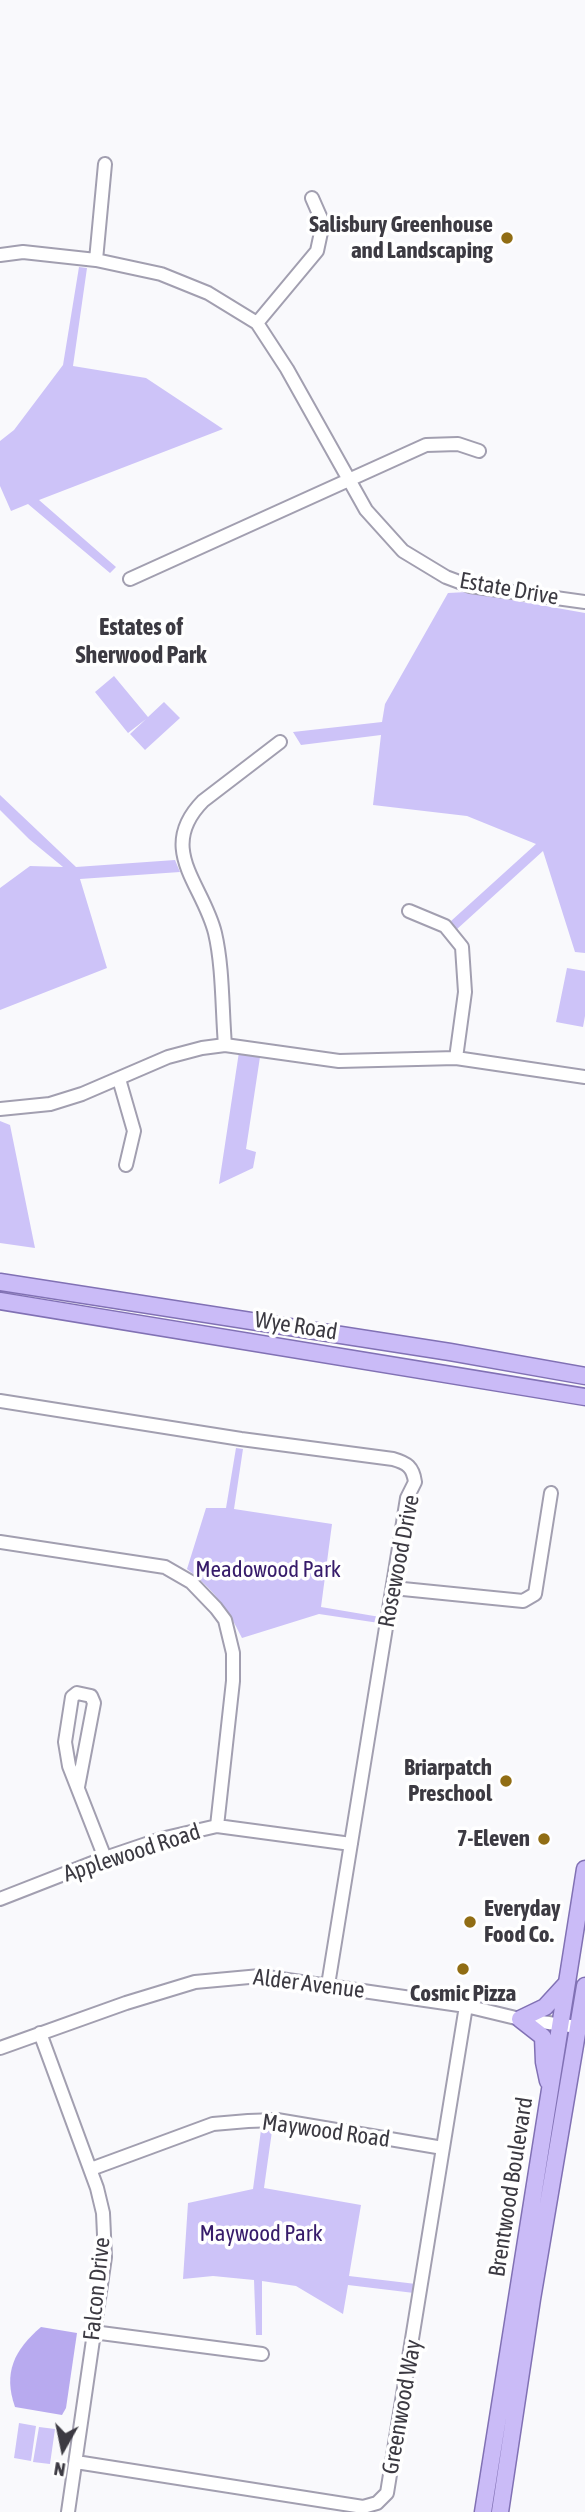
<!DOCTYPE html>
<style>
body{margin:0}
#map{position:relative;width:585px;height:2512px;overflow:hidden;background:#f9f9fc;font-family:"Asap Condensed",sans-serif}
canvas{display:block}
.north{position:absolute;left:28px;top:2414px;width:70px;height:70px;-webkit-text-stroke:5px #fff;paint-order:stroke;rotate:189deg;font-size:19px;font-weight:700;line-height:28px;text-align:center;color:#3c3a42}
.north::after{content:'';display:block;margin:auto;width:24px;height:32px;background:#3c3a42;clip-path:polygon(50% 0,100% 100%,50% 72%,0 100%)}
</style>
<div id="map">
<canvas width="585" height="2512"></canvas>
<div class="north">N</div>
</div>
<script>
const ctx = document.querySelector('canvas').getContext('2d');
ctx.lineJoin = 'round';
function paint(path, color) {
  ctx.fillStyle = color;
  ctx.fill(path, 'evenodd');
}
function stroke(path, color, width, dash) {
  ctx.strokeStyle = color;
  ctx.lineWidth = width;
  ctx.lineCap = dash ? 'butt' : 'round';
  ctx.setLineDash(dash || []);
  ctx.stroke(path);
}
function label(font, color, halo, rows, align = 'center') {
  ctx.font = font + ' "Asap Condensed",sans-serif';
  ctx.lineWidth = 7;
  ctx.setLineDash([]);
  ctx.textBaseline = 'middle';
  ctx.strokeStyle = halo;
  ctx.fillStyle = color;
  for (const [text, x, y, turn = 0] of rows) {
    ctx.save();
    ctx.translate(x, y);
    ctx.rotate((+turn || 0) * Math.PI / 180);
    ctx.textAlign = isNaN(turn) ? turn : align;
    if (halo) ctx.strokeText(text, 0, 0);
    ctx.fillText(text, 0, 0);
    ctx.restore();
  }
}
paint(new Path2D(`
 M79 267 87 268 73 366 146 378 223 429 39 500 116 567 110 573 28 504 11 511 0 486V441L14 430 63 365Z
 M467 592 585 613V953L575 952 543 851 456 930 451 921 536 844 467 816 373 805 381 735 301 745 293 732 382 722 385 704 448 593Z
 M114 676 148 717 164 702 180 718 145 750 130 734 146 719 128 733 95 692Z
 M0 795 76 867 175 860 180 872 80 879 107 968 0 1010V888L30 866 63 867 29 839 0 810Z
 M567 968 585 971V1016L583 1027 556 1022Z
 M239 1052 260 1057 246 1149 256 1152 253 1168 219 1184Z
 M0 1121 10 1125 35 1248 0 1243Z
 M236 1448 243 1449 234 1509 332 1524 321 1607 380 1617 379 1623 319 1614 242 1638C228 1609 213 1589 187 1569L206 1508H226Z
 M261 2130 272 2131 264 2188 361 2205 349 2276 416 2284 414 2293 348 2285 343 2314 296 2286 262 2281V2335H256L254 2280 213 2276 183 2279 188 2203 253 2189Z
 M19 2423 36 2426 31 2461 14 2458Z
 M39 2427 55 2429 50 2464 33 2462Z`), '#cdc3f8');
paint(new Path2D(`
 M41 2327 77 2333 66 2408 62 2415 15 2407C3 2373 14 2350 41 2327Z`), '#b8aaef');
const minor = new Path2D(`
 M0 255 23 252 96 260 161 274 208 293 257 323 287 369 366 510 403 551 446 577 470 586 585 602
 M96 260 105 164
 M257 323 317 251 323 223 312 198
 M130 579 426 445 458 444 479 451
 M409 911 445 926 462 947 465 992 456 1058
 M225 1045C222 1010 223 967 215 933 203 884 156 849 203 801L280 742
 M119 1079 134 1131 126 1165
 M0 1109 50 1104 82 1094 168 1057 202 1048 225 1045 339 1061 456 1058 585 1077
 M0 1401 241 1439 393 1459C407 1463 413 1467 415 1482L407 1498 328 1985
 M0 1542 165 1567 191 1582 216 1608 225 1620 233 1653V1681L217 1826
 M393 1588 523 1601 535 1594 551 1493
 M78 1787 94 1703 91 1696 77 1693 72 1697 65 1742 69 1766 105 1858
 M0 1899 105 1858 161 1839 217 1826 351 1844
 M40 2033 97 2188 103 2213 105 2257 68 2512
 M0 2048 126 2003 195 1982 260 1976 466 2006 520 2019 585 2028
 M91 2169 213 2124 248 2121 277 2120 443 2148
 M93 2332 262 2354
 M76 2462 363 2507 377 2503 387 2493 466 2006`);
const major = new Path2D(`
 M0 1282 450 1352 585 1376
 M0 1301 585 1397
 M548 2081 544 2062 543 2037 520 2019 545 2007 567 1983
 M483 2512 585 1869
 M500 2512 532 2299 585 1986`);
stroke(minor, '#a29fb0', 16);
stroke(major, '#8171b4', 19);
stroke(minor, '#fff', 12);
stroke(major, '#cabbf7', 16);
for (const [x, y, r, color] of [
 [507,238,7,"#916d14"],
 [506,1781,7,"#916d14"],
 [544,1839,7,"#916d14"],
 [470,1922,7,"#916d14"],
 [463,1969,7,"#916d14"]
]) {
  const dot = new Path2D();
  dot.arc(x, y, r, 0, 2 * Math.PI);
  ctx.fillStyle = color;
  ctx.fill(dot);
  stroke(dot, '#fff', 2.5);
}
label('bold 23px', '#3c3a42', '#fff', [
 ["Salisbury Greenhouse",493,225],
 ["and Landscaping",493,251],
 ["Briarpatch",492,1768],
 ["Preschool",492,1794],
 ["7-Eleven",530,1839],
 ["Everyday",484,1909,"left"],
 ["Food Co.",484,1935,"left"],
 ["Cosmic Pizza",463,1994,"center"]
], 'right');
label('23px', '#3c3a42', '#fff', [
 ["Estate Drive",509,589,10],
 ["Wye Road",296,1326,9],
 ["Rosewood Drive",399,1561,-79],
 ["Applewood Road",132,1853,-18],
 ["Alder Avenue",309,1984,7],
 ["Maywood Road",326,2131,8],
 ["Brentwood Boulevard",511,2187,-81],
 ["Falcon Drive",97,2289,-84],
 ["Greenwood Way",402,2407,-80]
]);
label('23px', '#371c6a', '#fff', [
 ["Meadowood Park",268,1570],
 ["Maywood Park",261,2234]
]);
label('bold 24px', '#3c3a42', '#fff', [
 ["Estates of",141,627],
 ["Sherwood Park",141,655]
]);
</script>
